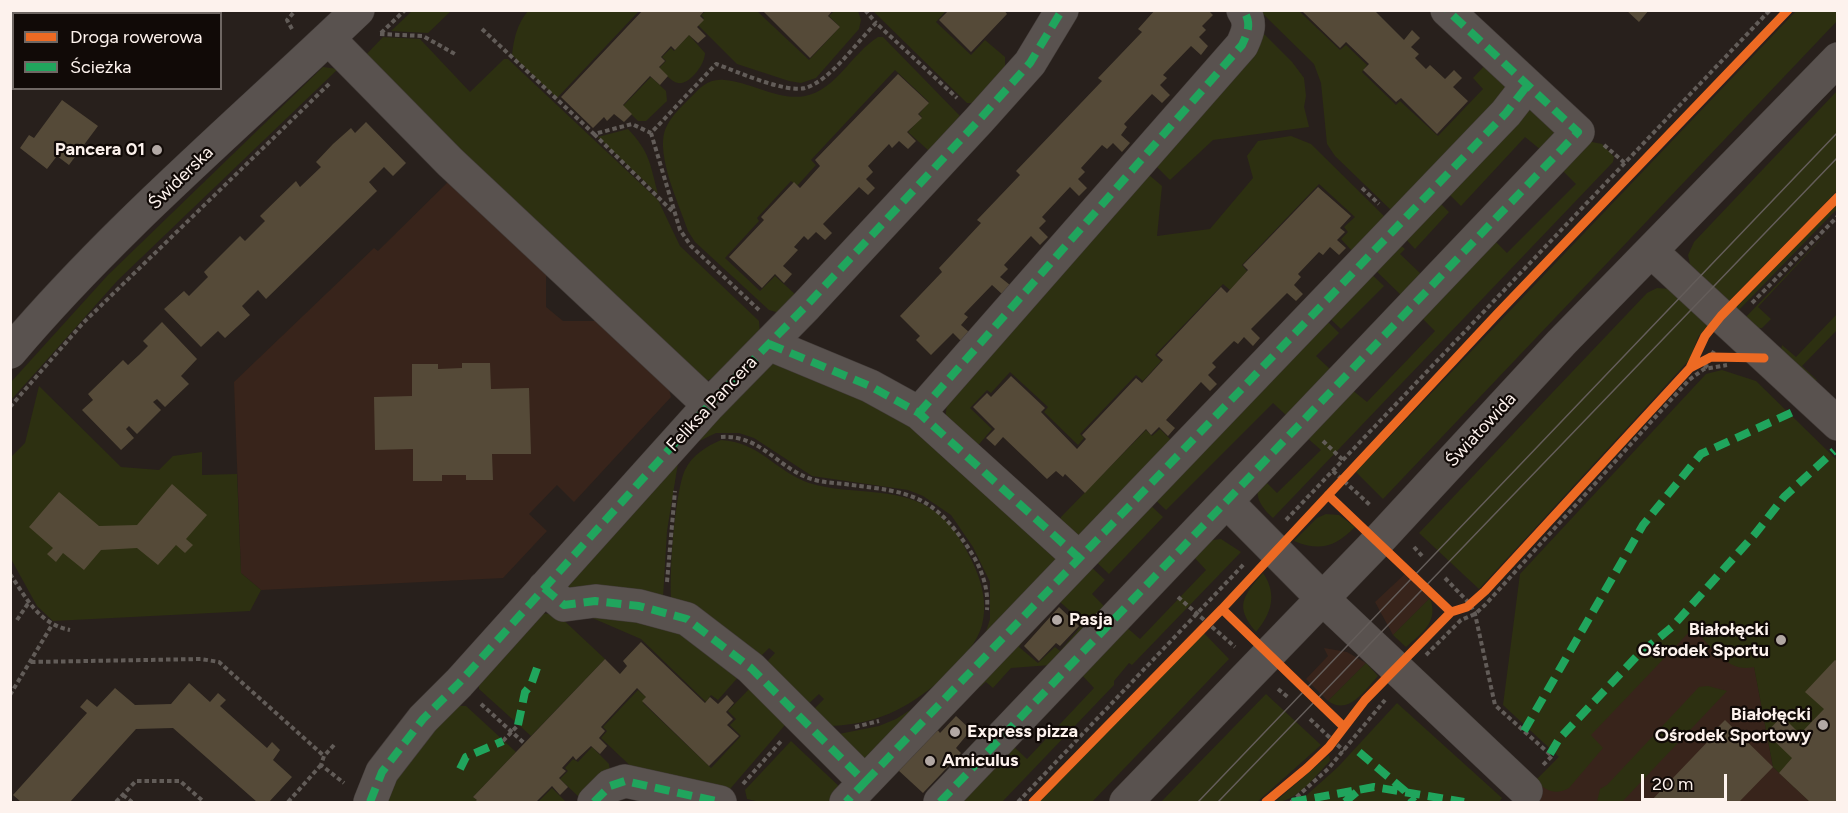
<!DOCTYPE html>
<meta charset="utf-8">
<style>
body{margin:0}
#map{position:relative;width:1848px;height:813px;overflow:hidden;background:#28201c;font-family:Figtree,sans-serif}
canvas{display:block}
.frame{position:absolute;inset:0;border:12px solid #fdf2ed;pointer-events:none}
.legend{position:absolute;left:12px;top:12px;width:210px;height:78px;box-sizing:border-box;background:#110a07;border:2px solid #6f6763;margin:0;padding:8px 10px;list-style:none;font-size:18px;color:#fdf2ed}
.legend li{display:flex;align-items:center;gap:12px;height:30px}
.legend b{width:30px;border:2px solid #6f6763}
.scale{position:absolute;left:1641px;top:774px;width:86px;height:27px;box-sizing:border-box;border:3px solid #fdf2ed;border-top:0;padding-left:8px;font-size:18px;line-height:21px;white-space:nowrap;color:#fdf2ed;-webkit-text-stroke:4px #110a07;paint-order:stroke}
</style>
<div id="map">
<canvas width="1848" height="813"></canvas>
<div class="frame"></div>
<ul class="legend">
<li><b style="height:8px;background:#ed6a23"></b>Droga rowerowa</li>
<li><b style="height:8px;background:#20a55d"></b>Ścieżka</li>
</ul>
<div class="scale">20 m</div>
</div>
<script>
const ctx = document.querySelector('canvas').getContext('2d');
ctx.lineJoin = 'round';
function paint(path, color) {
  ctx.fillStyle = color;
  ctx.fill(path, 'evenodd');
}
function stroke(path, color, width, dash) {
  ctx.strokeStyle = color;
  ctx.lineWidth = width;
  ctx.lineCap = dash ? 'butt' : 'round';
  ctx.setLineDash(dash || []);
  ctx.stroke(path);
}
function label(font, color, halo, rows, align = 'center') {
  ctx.font = font + ' Figtree,sans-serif';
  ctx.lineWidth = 4.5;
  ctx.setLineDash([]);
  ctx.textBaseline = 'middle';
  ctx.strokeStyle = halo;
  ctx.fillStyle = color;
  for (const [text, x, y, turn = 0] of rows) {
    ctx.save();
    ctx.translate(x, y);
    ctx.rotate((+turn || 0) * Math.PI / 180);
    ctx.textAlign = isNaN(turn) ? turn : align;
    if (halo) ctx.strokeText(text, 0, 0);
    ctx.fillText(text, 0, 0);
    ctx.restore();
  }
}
paint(new Path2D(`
 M451 179 546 268V307L563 321H602L667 382 671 397 574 502 557 485 529 514 547 531 503 578 261 590 241 573 234 382 374 248 378 251Z
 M1406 573 1430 598 1393 635 1375 602Z
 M1695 613 1754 666 1773 767 1810 802H1516Z
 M1324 648 1347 652 1366 663 1328 701 1306 679 1328 656Z`), '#38241b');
paint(new Path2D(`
 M412 11V10L451 11 428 33 391 31Z
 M528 11V10L639 11 557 98 512 55C514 38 517 24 528 11Z
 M706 11H757L809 60 840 27 829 16 834 11H858L861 20 859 29 816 78 801 83 789 81 737 64 698 25 704 18 701 15Z
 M873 11H946L936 22 971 55 985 40 1005 57V69L976 103H967Z
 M1260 11H1299L1340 50 1346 45 1367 65 1362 72 1396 105 1400 101 1438 136 1483 89 1473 78 1487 63 1507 83V100L1392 211 1335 156 1327 144 1321 83 1314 64Z
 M1796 11H1837V21L1383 499 1356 472Z
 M1263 33 1292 62 1304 78 1306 96 1304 107 1309 127 1213 140 1170 180 1150 160Z
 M689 35 705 53C705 64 690 85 678 83 671 82 664 72 659 68L666 61 662 57 671 48 674 51Z
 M383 37 420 39 470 92 504 59H508L658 200 680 246 759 321 760 335 719 375 706 381 362 59Z
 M878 37H883L960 116 929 151 908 132 922 117 919 114 929 102 895 70 811 160 816 165 797 186 791 181 757 218 759 221 725 258 760 291 775 276 796 295 783 314 769 310 695 242 688 231C679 204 656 156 665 130 670 117 681 107 690 98 701 87 708 78 725 80 750 82 779 101 805 96 836 90 852 53 878 37Z
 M323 67 338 69 118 280 11 400V382L108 275Z
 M651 77 666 91 667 101 646 121H638L623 106Z
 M1837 91V191L1727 303 1690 264 1688 255 1694 242Z
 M1533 109 1556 132 1541 150 1525 137 1461 206 1448 193 1520 115Z
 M628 129C650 152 650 164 658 194L598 137Z
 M1291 136 1311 144 1385 217 1353 252 1341 239 1348 232 1344 227 1355 217 1319 184 1242 265 1247 271 1230 290 1223 284 1155 355 1161 361 1143 381 1136 375 1080 434 1084 438 1078 445 1044 412 1048 407 1010 372 991 393 987 390 970 408 992 429 975 449 945 421 948 393 1142 169 1162 186 1157 236 1210 229 1253 178 1247 156 1258 141Z
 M1587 141 1602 144 1614 157 1613 162 1273 518C1262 508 1250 493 1264 480L1277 493 1321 450 1305 436 1351 389 1367 402 1435 331 1420 316 1494 240 1507 253 1576 184 1560 168Z
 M1439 202 1449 212 1415 249 1401 234Z
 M1837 204V209L1738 311 1735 309Z
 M1837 222 1758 307 1771 319 1762 328H1756L1744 319Z
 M1395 240 1405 249 1400 254 1421 274 1401 295 1371 266Z
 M1366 269 1384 286 1341 329 1323 312Z
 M1657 288 1670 289 1709 324 1698 337 1690 359 1479 589 1419 533 1647 293Z
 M1837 314V330L1802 366 1817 380 1812 382 1781 350 1782 345 1796 357Z
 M1321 315 1339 333 1316 356 1331 370 1287 416 1273 403 1166 510 1149 494Z
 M782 360 884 403 1059 556 981 647 990 619V582L973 547 951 515 923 496 908 490 812 476 754 438 739 433H716L691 445 768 362Z
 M1722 370 1756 381 1837 460V802H1810L1773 767 1754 667C1728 674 1710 645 1693 628L1591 735 1603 748 1569 788C1555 796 1546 790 1535 781L1559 757 1503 705 1520 574 1706 374Z
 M39 386 121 467 159 470 173 456 202 452V475L237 474 241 573 261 590 250 611 53 621 37 606 11 559 10 458 25 443Z
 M1160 429 1174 443 1084 539 1059 526 1061 517 1146 430 1152 436Z
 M721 440C760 442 775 471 809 483 853 497 906 483 943 518 955 529 964 545 971 559 981 579 988 602 982 625 973 658 927 695 897 710 878 720 853 725 831 726L811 712 824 699 819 694 805 707 763 666 775 653 769 648 758 659 672 605C668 581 675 491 685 470 692 455 707 446 721 440Z
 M678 463 667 531 663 598 568 588 567 582Z
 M1144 499 1163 517 1109 574 1090 556Z
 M1326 514 1339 515 1355 527C1336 546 1321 552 1294 541L1317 518Z
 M1221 539 1241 552 1132 665 1129 663 1114 681V685L1002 802H958L1012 745 1027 759 1094 688 1080 673 1125 626 1140 639 1206 570 1192 555 1206 541Z
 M1084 560 1105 580 1092 594 1106 608 1051 665 1011 668 993 688 986 682 980 687 972 680 1015 634 1023 641 1019 647 1038 663 1055 647 1060 651 1084 623 1060 602Z
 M1263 573C1278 595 1271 614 1256 632 1234 606 1243 596 1263 573Z
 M1430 598C1439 622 1422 633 1406 647L1393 635Z
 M616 611 672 623 740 675 718 700 711 695 706 702 641 639 590 617Z
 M541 613 558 615 605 659 531 736 479 689 478 675Z
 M1203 632 1229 659 1092 802H1039Z
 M1366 663 1378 676C1365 690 1349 716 1328 701Z
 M1708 686 1727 691 1622 802H1597L1600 789 1607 785 1699 687Z
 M751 687 785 725 730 789 641 776 601 738 607 731 603 727 638 690 647 698 643 703 711 768 741 736 730 725 736 719 728 711Z
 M1266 694 1321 745 1257 802H1161Z
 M926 700 869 767 839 734 879 726 896 719Z
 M1397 703 1502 798 1499 802H1299L1338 767Z
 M450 706H466L516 752 473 797 477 800 474 802H382L392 779Z
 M791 741 843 790 837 802H760L747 799 745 790Z
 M592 747 609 764 610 771 580 798 560 779 568 771 565 768 573 759 578 762Z
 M1329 755 1330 761C1316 775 1296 803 1275 802Z
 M552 788 566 802H538Z`), '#2d3011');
paint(new Path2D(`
 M643 10H705L700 16 704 20 697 27 706 36 698 43 689 35 675 50 671 46 661 57 665 61 659 67 668 76 660 85 650 76 623 105 632 114 624 122 614 114 607 121 604 117 593 128 561 97Z
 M762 10H833L828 16 840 27 810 58Z
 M949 10H1004L1007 14 971 52 939 20Z
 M1155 10H1208L1213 15 1202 26 1206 30 1199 37 1208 46 1201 55 1191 46 1163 75 1167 78 1160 85 1170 95 1162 103 1152 94 1124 124 1127 127 1121 135 1130 143 1122 152 1113 143 1107 149 1102 145 1081 168 1085 172 1078 179 1087 188 1079 196 1070 187 1042 217 1046 221 1039 228 1048 237 1040 245 1031 236 1004 265 1008 269 1000 277 1010 285 1002 294 992 285 964 314 968 317 961 325 970 333 962 342 953 333 931 355 916 340 920 336 900 316 942 272 939 268 981 223 977 220 1020 175 1016 171 1102 81 1098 78 1142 32 1138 29Z
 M1301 10H1374L1404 40 1412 30 1420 38 1411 47 1419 54 1415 58 1426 69 1430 65 1445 79 1454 70 1462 78 1453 87 1468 101 1437 134 1401 98 1396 102 1363 70 1369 64 1346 42 1340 48Z
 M1626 10H1649L1639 22Z
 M898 74 929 103 918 114 922 118 907 132 916 141 908 149 899 141 892 148 889 144 868 166 873 172 866 179 875 188 868 195 859 187 823 224 832 233 825 240 816 232 808 240 804 236 794 247 798 250 783 266 792 274 784 283 775 274 762 288 729 257 764 220 761 217 794 182 800 188 820 166 815 160Z
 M62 100 98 126 69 165 57 156 47 169 20 148 29 135 34 138Z
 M366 122 406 163 393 176 384 167 369 182 377 191 266 299 258 290 242 306 250 315 225 338 218 331 201 347 164 309 184 291 189 296 208 277 204 272 240 236 245 241 265 221 260 216 296 181 300 187 321 167 316 162 333 144 351 128 355 133Z
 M1318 187 1351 216 1340 228 1345 232 1337 240 1346 248 1339 255 1330 247 1323 255 1319 252 1298 274 1301 277 1294 285 1303 294 1296 301 1287 293 1251 329 1260 338 1253 346 1244 337 1238 344 1234 341 1212 363 1216 367 1208 375 1217 384 1210 391 1201 382 1166 420 1175 428 1168 436 1159 427 1151 435 1146 429 1085 493 1065 474 1063 477 1056 471 1047 479 1003 437 995 446 986 438 995 429 973 407 987 393 991 397 1011 376 1045 408 1041 412 1077 449 1086 439 1082 435 1136 378 1142 383 1163 360 1157 355 1221 287 1227 293 1248 270 1243 265Z
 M162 322 197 359 181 376 189 384 165 407 157 399 153 402 161 410 137 434 129 426 126 429 134 438 121 450 82 410 93 400 88 394 123 360 128 365 139 355 148 346 143 341Z
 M462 363H490L491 389 529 388 531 454H492L493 480H466V475H442V481H413V449L375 450 374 397 412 396V364H438V369L462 368Z
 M172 484 207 515 186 539 193 545 185 553 176 545 158 565 137 548 101 550 84 570 63 553 56 562 47 554 53 548 29 527 59 492 99 526 137 525Z
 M1059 607 1079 626 1060 646 1056 643 1039 661 1024 646Z
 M641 642 705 703 710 697 718 704 727 695 734 703 726 712 733 719 727 725 739 736 709 766 642 701 646 697 637 688 601 727 605 731 599 738 607 746 600 754 591 746 576 760 573 756 562 768 566 771 559 778 568 787 560 795 552 786 536 802H474L477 800 473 797 605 659 620 674 627 666 623 661Z
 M1835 660 1838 662V802H1810L1779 773 1792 758 1766 733 1782 716 1800 734 1824 709 1805 692Z
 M189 683 210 702 218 693 226 700 220 706 267 748 272 742 280 750 273 760 292 777 269 802H257L173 728 136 729 70 802H21L13 795 87 713 80 707 87 699 97 707 115 688 135 705 171 704Z
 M956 716 971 730 956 748 961 753 923 793 898 770 937 729 940 733Z
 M1725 720 1773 767 1739 802H1650L1714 735 1712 733Z`), '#554a38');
const minor = new Path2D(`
 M329 39 450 162 709 405
 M1652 252 1838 424
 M769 344 870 386 919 413 1078 557
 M10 352C115 228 241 122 358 10
 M919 413 1242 45C1248 32 1252 23 1243 10
 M1227 502 1322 598 1526 791
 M544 588 564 605 595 601 639 606 687 619 751 668 865 782 846 802
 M865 782 1506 113 1527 86
 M370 802 382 772 423 719 459 683 709 405 806 306 979 120 1030 63 1062 10
 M594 802 610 786 625 781 720 802
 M940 802 1578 132 1447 10
 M1126 802 1378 541 1561 343 1838 59`);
stroke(minor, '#433c39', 34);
stroke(new Path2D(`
 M865 10 876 23
 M292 29 287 20 296 10
 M482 29 594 134 632 124 651 133
 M381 33 405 10
 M380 34 423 36 455 54
 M594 134 672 211
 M1604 145 1626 164
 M1362 188 1379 204
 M1752 303 1838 216
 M759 310 691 246 680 230 651 133 716 64C736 71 784 93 805 88 830 81 857 42 876 23L957 98
 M1705 368 1714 351
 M10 407 83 323 331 82
 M721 437C762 434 779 471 815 480 826 483 839 483 851 485 910 492 932 495 967 546 980 565 989 586 987 610
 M1323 441 1343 460
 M1333 471 1370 505
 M1286 520 1770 10
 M1414 547 1423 557
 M10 574C27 599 39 624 70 630
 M1445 578 1470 604 1475 614 1495 705 1552 756 1543 765
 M667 582 675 491
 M1178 597 1235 647
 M17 620 29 602
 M1426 655 1461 620 1475 614 1485 605 1689 380 1704 369 1727 365
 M31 662 201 659 219 662 324 756
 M1278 689 1289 698
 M10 695 52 625
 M481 704 524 743
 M1310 719 1344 751
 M855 727 879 721
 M503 741 518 725
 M334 745 324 756 321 765 344 783
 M743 784 782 740
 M123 795 132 802
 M116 802 136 781H180L204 802
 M288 802 321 765
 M1018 802 1244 564
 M1291 802 1328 769 1385 700`), '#625c58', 4, [4.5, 3]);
stroke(minor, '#59524f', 33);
stroke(new Path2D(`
 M1198 802 1838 132
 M1218 802 1838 157`), '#645d5a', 1.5);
stroke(new Path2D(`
 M769 344 870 386 919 413 1078 557
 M919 413 1242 45C1248 32 1252 23 1243 10
 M544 588 564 605 595 601 639 606 687 619 751 668 865 782 846 802
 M518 725 525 692 531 685 538 665
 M1524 731 1643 525 1701 454 1793 412
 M1359 752 1405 791 1414 802
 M1550 754 1559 739 1637 656 1672 627 1755 534 1784 497 1834 451
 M460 769 466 757 503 741
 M865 782 1506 113 1527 86
 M370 802 382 772 423 719 459 683 709 405 806 306 979 120 1030 63 1062 10
 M594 802 610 786 625 781 720 802
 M940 802 1578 132 1447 10
 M1292 802 1374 787 1464 802
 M1345 802 1359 790`), '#20a55d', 8, [15, 8]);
stroke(new Path2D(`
 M1690 368 1705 336 1721 316 1838 197
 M1222 609 1344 727
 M1451 612 1467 607 1485 591 1690 368 1711 357 1764 358
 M1033 802 1222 609 1497 314 1788 10
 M1266 802 1307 768 1329 747 1365 700 1451 612 1328 495`), '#ed6a23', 9);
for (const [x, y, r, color] of [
 [157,150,6,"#b2a8a4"],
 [1057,620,6,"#b2a8a4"],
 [1781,640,6,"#b2a8a4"],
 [1823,725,6,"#b2a8a4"],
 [955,732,6,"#b2a8a4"],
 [930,761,6,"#b2a8a4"]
]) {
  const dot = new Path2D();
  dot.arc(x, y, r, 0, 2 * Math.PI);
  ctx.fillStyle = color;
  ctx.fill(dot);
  stroke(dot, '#110a07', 2);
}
label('bold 18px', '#fdf2ed', '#110a07', [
 ["Pancera 01",145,150],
 ["Pasja",1069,620,"left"],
 ["Białołęcki",1769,630],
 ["Ośrodek Sportu",1769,651],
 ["Białołęcki",1811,715],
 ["Ośrodek Sportowy",1811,736],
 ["Express pizza",967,732,"left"],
 ["Amiculus",942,761,"left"]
], 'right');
label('18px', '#fdf2ed', '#110a07', [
 ["Świderska",181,178,-44],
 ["Feliksa Pancera",712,404,-47],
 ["Światowida",1481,430,-47]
]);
</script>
